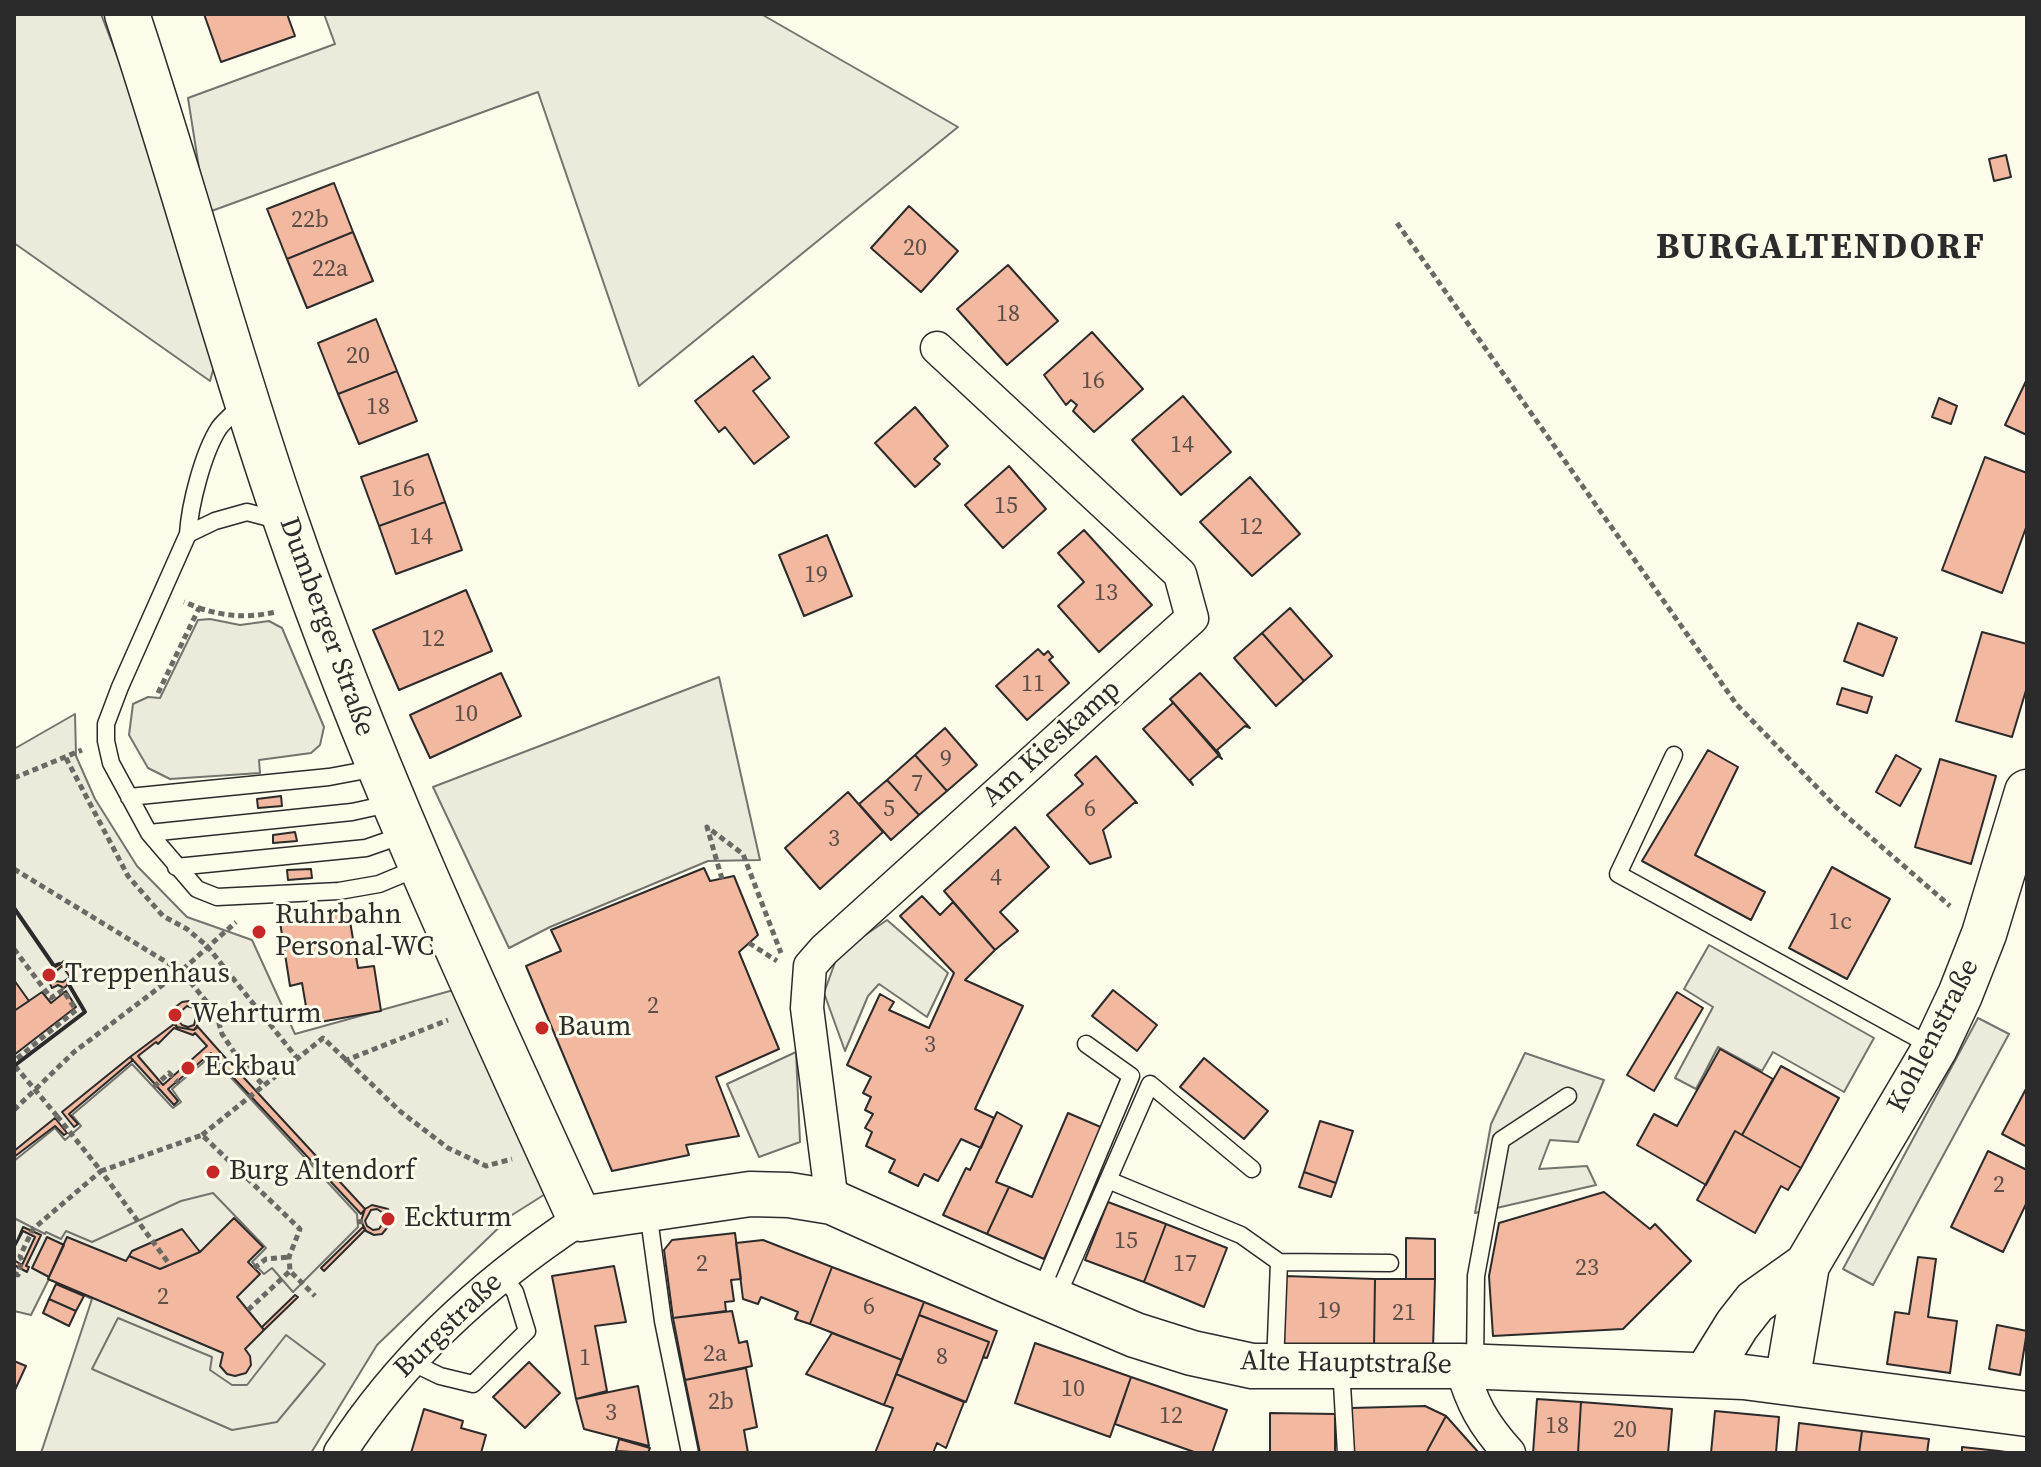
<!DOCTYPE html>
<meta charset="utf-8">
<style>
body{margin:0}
#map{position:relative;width:2041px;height:1467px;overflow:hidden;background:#fdfbea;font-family:"Source Serif 4",serif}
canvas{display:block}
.frame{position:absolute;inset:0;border:16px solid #2b2b2b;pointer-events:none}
</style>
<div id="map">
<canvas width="2041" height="1467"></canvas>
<div class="frame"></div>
</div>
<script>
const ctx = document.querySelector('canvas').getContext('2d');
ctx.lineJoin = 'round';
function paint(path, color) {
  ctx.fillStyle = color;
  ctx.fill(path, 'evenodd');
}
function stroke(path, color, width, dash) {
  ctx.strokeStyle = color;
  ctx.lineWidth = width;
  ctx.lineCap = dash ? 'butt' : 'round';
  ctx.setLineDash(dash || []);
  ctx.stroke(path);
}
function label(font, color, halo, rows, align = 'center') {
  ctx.font = font + ' "Source Serif 4",serif';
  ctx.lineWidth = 6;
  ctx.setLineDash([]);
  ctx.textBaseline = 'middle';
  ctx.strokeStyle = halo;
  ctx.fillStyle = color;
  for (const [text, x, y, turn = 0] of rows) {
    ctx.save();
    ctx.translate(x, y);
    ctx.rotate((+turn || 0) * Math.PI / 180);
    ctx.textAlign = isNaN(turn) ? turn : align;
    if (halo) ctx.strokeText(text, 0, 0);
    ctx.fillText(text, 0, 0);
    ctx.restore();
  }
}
const green = new Path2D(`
 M14 14H101L137 108 214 367 210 381 14 243Z
 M324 14H761L958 127 639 386 538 92 206 213 188 98 335 44Z
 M210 619 240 625 269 621 282 628 324 727 320 745 311 753 259 760 260 773 170 779 148 768 129 735 133 704 148 697 160 698 198 620Z
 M75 714 76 756 95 799 137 866 187 917 252 940 295 1034 468 986 558 1186 512 1215 377 1345 311 1453H41L92 1299 49 1279 31 1315 14 1311V749Z`);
paint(green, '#ecebdb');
stroke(green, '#74746e', 2);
const parking = new Path2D(`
 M719 677 760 860 708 861 550 927 509 948 433 787Z
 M887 920 948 973 927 1017 879 984 868 996 845 1051 824 993 838 954Z
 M1709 945 1874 1038 1844 1092 1773 1052 1762 1071 1718 1047 1696 1089 1675 1078 1713 1007 1684 989Z
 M1978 1018 2009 1034 1873 1285 1843 1269Z
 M796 1052 800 1142 759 1157 727 1084Z
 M1525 1053 1604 1080 1578 1142 1550 1140 1539 1169 1587 1166 1596 1185 1475 1213 1491 1124Z
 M211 1056 357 1214 358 1227 293 1292 272 1268 264 1274 252 1262 266 1248 213 1193 181 1201 92 1242 66 1231 61 1239 46 1232 45 1234 14 1218V1161L55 1128 65 1140 81 1126 72 1115 132 1064 173 1108 181 1102 172 1089Z
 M118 1318 212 1357 210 1370 232 1385H247L286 1335 325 1364 277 1422 232 1430 92 1369Z`);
paint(parking, '#eceadb');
stroke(parking, '#74746e', 2);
const building = new Path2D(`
 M204 14H287L295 36 221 62Z
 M2006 155 2011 177 1994 181 1989 159Z
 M334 183 353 232 287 259 267 209Z
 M909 206 958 251 921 292 871 248Z
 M353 232 373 281 307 308 287 259Z
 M1008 265 1058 321 1007 365 957 309Z
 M376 319 397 371 338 394 318 343Z
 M1092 332 1143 389 1094 432 1073 411 1077 405 1071 400 1066 405 1044 375Z
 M753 356 770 378 753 391 789 437 754 464 725 427 719 432 695 401Z
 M397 371 417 421 359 444 338 394Z
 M2027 379V435L2005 425Z
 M1183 396 1231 452 1181 495 1132 440Z
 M1939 398 1957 406 1951 424 1932 417Z
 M915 407 948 446 934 459 940 464 915 487 875 443Z
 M428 454 445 502 379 526 361 477Z
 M1985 457 2027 473V525L2002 593 1942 570Z
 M1009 466 1046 509 1003 548 965 505Z
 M1250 477 1300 534 1252 576 1200 522Z
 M445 502 462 550 396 574 379 526Z
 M1084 530 1152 605 1099 652 1058 606 1084 582 1058 553Z
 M827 535 852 596 804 616 779 555Z
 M466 590 492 651 399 690 373 630Z
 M1290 608 1332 656 1304 681 1262 633Z
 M1858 623 1897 638 1883 676 1844 661Z
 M1982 632 2027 644V687L2012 737 1956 721Z
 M1262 633 1304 681 1276 706 1234 658Z
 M1038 649 1044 655 1048 651 1051 655 1053 657 1049 660 1069 683 1027 720 996 686Z
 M501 673 521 716 430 758 410 715Z
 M1200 673 1250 728 1245 726 1217 750 1220 755 1170 699Z
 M1842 688 1872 697 1867 713 1837 704Z
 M1170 699 1222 759 1218 756 1190 780 1193 785 1143 729 1173 703Z
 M945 728 977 765 947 791 915 755Z
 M1708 750 1738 767 1695 855 1765 892 1751 920 1642 861Z
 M915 755 947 791 919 815 887 780Z
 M1896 755 1921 769 1900 806 1876 792Z
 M1096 756 1137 803H1134L1103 830 1111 857 1090 864 1047 815 1083 784 1075 775Z
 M1940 759 1996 776 1971 864 1915 847Z
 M887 780 919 815 891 840 859 804Z
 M848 792 883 832 820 889 785 848Z
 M281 796 282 806 258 808 257 799Z
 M1015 827 1049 867 1000 912 1018 931 995 950 944 891Z
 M295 832 297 841 273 843V835Z
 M1832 867 1890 899 1847 979 1789 948Z
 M704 868 710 881 734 876 758 935 739 952 779 1049 716 1077 739 1136 686 1145 689 1155 612 1171 526 966 561 951 551 930Z
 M311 869 312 878 288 880 287 870Z
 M922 896 940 915 953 902 995 950 965 980 1023 1006 975 1109 994 1118 981 1148 961 1139 938 1181 924 1174 918 1186 889 1172 895 1160 866 1146 872 1132 865 1128 873 1114 865 1110 871 1097 863 1093 871 1077 847 1065 880 994 894 1002 889 1010 929 1028 954 973 900 916Z
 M348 910 358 968 374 966 381 1011 309 1024 302 983 290 986 280 922Z
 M64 961 76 977 64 988 58 985 52 988 45 974ZM62 966 70 977 63 982 54 981 51 976Z
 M14 980 29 1001 14 1011Z
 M1113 990 1157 1025 1137 1051 1092 1016Z
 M66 991 76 1007 14 1055V1011L42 992 51 1003Z
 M1677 992 1703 1008 1654 1091 1627 1075Z
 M189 1001 201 1011 202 1019 194 1030 177 1027 172 1017 174 1008 182 1002ZM187 1006 193 1008 197 1013 194 1025 188 1027 182 1025 178 1020V1014Z
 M174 1024 177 1027 194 1030 198 1027 221 1053 215 1058 211 1053 168 1089 178 1101 174 1105 130 1057ZM174 1028 193 1035 195 1033 207 1046 163 1085 138 1056 156 1042 158 1044Z
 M1720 1049 1773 1079 1742 1135 1735 1131 1706 1185 1637 1145 1654 1114 1677 1126Z
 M221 1053 365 1209 361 1214 215 1058Z
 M130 1057 133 1060 69 1114 78 1124 74 1127 62 1112Z
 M1204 1058 1268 1111 1244 1139 1180 1087Z
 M1781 1066 1839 1098 1801 1168 1742 1135Z
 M2027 1087V1147L2002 1134Z
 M997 1112 1022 1126 996 1182 1009 1187 987 1234 943 1215 966 1168 970 1170Z
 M1068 1113 1103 1128 1044 1259 987 1234 1009 1187 1032 1197Z
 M55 1118 67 1133 64 1135 55 1126 14 1157V1151Z
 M1320 1121 1353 1131 1336 1183 1304 1172Z
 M1735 1131 1801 1168 1788 1190 1781 1186 1755 1233 1697 1200Z
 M1988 1151 2027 1170V1202L2003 1252 1951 1227Z
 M1304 1172 1336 1183 1331 1197 1299 1187Z
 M1604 1192 1650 1229 1655 1224 1691 1261 1623 1329 1493 1336 1489 1276 1499 1223Z
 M1108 1202 1166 1224 1144 1282 1085 1260Z
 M372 1205 388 1209 391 1216V1223L382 1234 374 1235 366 1231 361 1221 365 1209ZM377 1209 383 1213 386 1218 379 1229 373 1230 367 1226 365 1221 371 1210Z
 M234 1218 263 1247 248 1262 260 1274 237 1297 264 1330 245 1349 250 1356 251 1365 246 1373 235 1376 227 1374 220 1366 223 1353 48 1279 67 1237 126 1261 129 1256 160 1269 200 1252Z
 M1166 1224 1227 1248 1204 1307 1144 1282Z
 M23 1227 41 1235 26 1266 29 1267 27 1272 14 1265V1260L22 1265 35 1237 23 1231 14 1248Z
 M363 1227 365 1230 324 1271 321 1268Z
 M182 1229 200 1252 160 1269 129 1256 132 1251Z
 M735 1233 741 1279 731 1280 734 1301 725 1302 726 1311 673 1318 664 1250 672 1240Z
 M47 1237 64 1245 49 1277 32 1268Z
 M1406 1238 1435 1239V1279H1406Z
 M763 1240 832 1267 810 1324 795 1319 798 1312 761 1297 758 1304 743 1299 736 1243Z
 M1918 1257 1936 1259 1928 1317 1957 1321 1950 1373 1887 1364 1895 1312 1909 1314Z
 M614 1266 626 1322 595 1326 607 1391 576 1399 552 1276Z
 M832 1267 924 1302 902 1360 810 1324Z
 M1285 1276 1375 1279 1374 1348 1284 1346Z
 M1375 1279H1435L1433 1349 1374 1348Z
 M56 1284 84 1296 76 1311 49 1299Z
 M295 1295 298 1297 264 1330 262 1327Z
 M49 1299 76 1311 69 1326 43 1313Z
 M924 1302 997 1331 987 1358 983 1357 989 1342 922 1316 919 1315Z
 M732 1311 739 1343 747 1341 752 1366 685 1380 673 1318Z
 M919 1315 989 1342 966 1402 896 1374Z
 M1997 1325 2027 1331 2020 1375 1989 1369Z
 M832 1333 902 1360 884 1405 806 1374Z
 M1035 1343 1131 1377 1110 1437 1015 1403Z
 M14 1361 26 1366 14 1392Z
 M529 1362 560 1393 525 1428 493 1397Z
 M746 1368 757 1427 744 1430 748 1453H700L685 1380Z
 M896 1374 964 1402 946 1448 937 1443 933 1453H875L893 1408 884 1405Z
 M1131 1377 1227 1410 1212 1453H1197L1115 1424Z
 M638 1386 649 1446 584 1429 576 1399Z
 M1537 1399 1581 1402 1578 1453H1533Z
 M1581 1402 1672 1409 1668 1453H1578Z
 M1425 1406 1446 1416 1426 1453H1352L1351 1408Z
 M424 1409 463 1421 461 1428 486 1435 481 1453H411Z
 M1715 1411 1779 1417 1776 1453H1711Z
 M1270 1413 1335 1414V1453H1270Z
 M1446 1416 1479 1453H1426Z
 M1799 1423 1862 1431 1859 1453H1796Z
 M1862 1431 1929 1439 1927 1453H1859Z
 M619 1439 650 1448 648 1453 616 1451Z
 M1962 1447 1999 1451 2013 1453H1962Z`);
paint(building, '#f2b8a0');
stroke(building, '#2b2b2b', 2);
const lane = new Path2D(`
 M242 405C235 412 225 420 219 428 203 453 190 504 188 534L120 687 106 724V741L111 763 149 833 197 889 217 897 339 891 379 884 420 867
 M188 534 215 521 247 512 281 521
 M1674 755 1618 874 1933 1047
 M129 797 329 777 377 768
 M149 833 352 812 393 803
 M176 867 366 848 406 834
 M1108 1180 1241 1235 1279 1262 1275 1365
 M648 1211 663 1321 690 1453
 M1279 1262 1390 1263
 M1040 1293 1131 1076 1086 1044
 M1056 1299 1150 1084 1252 1169
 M409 1361 440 1376 473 1384 527 1331 515 1292 502 1275
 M1475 1365 1476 1276 1501 1140 1568 1096
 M1341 1367 1346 1453`);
const street = new Path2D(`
 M832 1202 807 1008 810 966 824 950 1192 618 1180 574 937 348
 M1461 1366C1472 1404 1483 1424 1509 1453
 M340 1453C401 1358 486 1281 580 1219`);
const secondary = new Path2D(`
 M127 14C183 182 228 354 286 521 368 760 475 990 580 1219L750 1194 789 1195 832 1202 1008 1281 1135 1335 1192 1353 1252 1366H1461L1744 1377 2027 1414
 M1706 1375 1737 1325 1755 1302 1807 1265
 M1787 1382 1807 1265 1935 1048 1960 995 1984 934 2027 792`);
stroke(lane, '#2b2b2b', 19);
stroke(street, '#2b2b2b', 35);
stroke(secondary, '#2b2b2b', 47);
stroke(new Path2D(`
 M1397 223 1737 705 1837 808 1950 906
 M199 608C228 617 246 618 276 612
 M158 693 199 608 184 602
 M66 758 128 876 163 916 187 929 207 946 297 1058
 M14 778 82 750
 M14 869 181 971 216 1013 222 1034 236 1055 263 1085
 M722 879 707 827 743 854 781 953
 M749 943 777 961
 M14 949 51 998 63 990 76 1010 14 1061
 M344 1061 448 1020
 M154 1087 169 1073 179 1083
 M14 1110 74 1052 181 971 236 922
 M57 1116 101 1171 202 1135 300 1229 289 1257 290 1271 315 1296
 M202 1135 323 1038 401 1112 448 1148 486 1166 512 1159
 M357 1222 365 1221
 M254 1268 266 1259 289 1257
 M14 1273 18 1275 22 1260 20 1256 33 1229 101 1171 170 1265
 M248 1310 290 1271`), '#6a6964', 5, [6, 4]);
stroke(lane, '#fdfbea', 16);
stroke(street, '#fdfbea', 32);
stroke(secondary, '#fdfbea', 44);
stroke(new Path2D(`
 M15 1066 57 1116`), '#6a6964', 5, [6, 4]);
stroke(new Path2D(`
 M14 908 54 966 59 964
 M14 1066 85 1012 68 983`), '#2b2b2b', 4);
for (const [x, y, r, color] of [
 [259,932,8,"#c62828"],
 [49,975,8,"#c62828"],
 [175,1015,8,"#c62828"],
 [542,1028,8,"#c62828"],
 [188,1068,8,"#c62828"],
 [213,1172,8,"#c62828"],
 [388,1219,8,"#c62828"]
]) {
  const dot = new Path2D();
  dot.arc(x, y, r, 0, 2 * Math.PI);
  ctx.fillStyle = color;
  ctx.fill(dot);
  stroke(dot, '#fdfbea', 3);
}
label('24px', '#5d4e48', null, [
 ["22b",310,221],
 ["20",915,249],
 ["22a",330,270],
 ["18",1008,315],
 ["20",358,357],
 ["16",1093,382],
 ["18",378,408],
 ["14",1182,446],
 ["16",403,490],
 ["15",1006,507],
 ["12",1251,528],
 ["14",421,538],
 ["19",816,576],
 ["13",1106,594],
 ["12",433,640],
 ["11",1033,685],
 ["10",466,715],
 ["9",946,760],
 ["7",917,785],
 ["5",889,810],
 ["6",1090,810],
 ["3",834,840],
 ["4",996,879],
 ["1c",1840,923],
 ["2",653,1007],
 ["3",930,1046],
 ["2",1999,1186],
 ["15",1126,1242],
 ["2",702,1265],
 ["17",1185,1265],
 ["23",1587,1269],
 ["2",163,1298],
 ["6",869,1308],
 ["19",1329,1312],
 ["21",1404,1314],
 ["2a",715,1355],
 ["8",942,1358],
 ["1",585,1359],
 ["10",1073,1390],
 ["2b",721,1403],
 ["3",611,1414],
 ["12",1171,1417],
 ["18",1557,1427],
 ["20",1625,1431]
]);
label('28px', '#2b2b2b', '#fdfbea', [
 ["Dumberger Straße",326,627,70],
 ["Am Kieskamp",1052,744,-42],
 ["Kohlenstraße",1934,1036,-63],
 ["Burgstraße",449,1326,-44],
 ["Alte Hauptstraße",1346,1364,1]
]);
label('28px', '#2b2b2b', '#fdfbea', [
 ["Ruhrbahn",275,916],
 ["Personal-WC",275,948],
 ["Treppenhaus",65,975],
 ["Wehrturm",191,1015],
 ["Baum",558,1028],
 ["Eckbau",204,1068],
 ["Burg Altendorf",229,1172],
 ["Eckturm",404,1219]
], 'left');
ctx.letterSpacing = '2px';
label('bold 36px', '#2b2b2b', '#fdfbea', [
 ["BURGALTENDORF",1821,249]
]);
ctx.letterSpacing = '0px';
</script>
